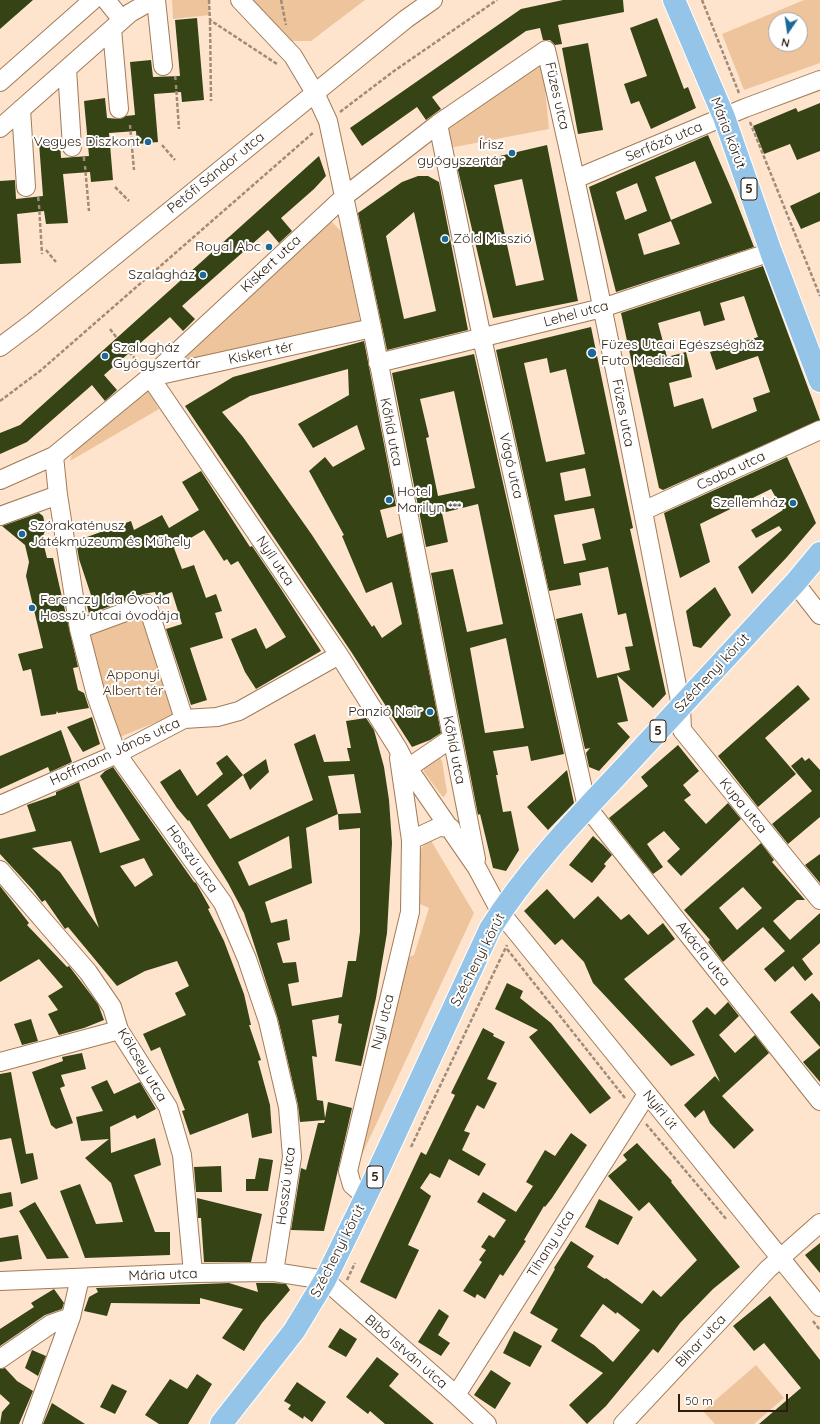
<!DOCTYPE html>
<meta charset="utf-8">
<style>
body{margin:0}
#map{position:relative;width:820px;height:1424px;overflow:hidden;background:#fee4cd;font-family:Quicksand,sans-serif}
canvas{display:block}
.north{position:absolute;left:768px;top:12px;width:40px;height:40px;box-sizing:border-box;background:#fff;border:1px solid #aba59f;border-radius:50%;rotate:193deg;font-size:11px;font-weight:700;line-height:16px;text-align:center;color:#2c1d0e}
.north::after{content:'';display:block;margin:auto;width:14px;height:18px;background:#1d689b;clip-path:polygon(50% 0,100% 100%,50% 72%,0 100%)}
.scale{position:absolute;left:678px;top:1394px;width:110px;height:18px;box-sizing:border-box;border:2px solid #2c1d0e;border-top:0;padding-left:5px;font-size:12px;line-height:14px;white-space:nowrap;color:#2c1d0e;-webkit-text-stroke:3px #fff;paint-order:stroke}
</style>
<div id="map">
<canvas width="820" height="1424"></canvas>
<div class="north">N</div>
<div class="scale">50 m</div>
</div>
<script>
const ctx = document.querySelector('canvas').getContext('2d');
ctx.lineJoin = 'round';
function paint(path, color) {
  ctx.fillStyle = color;
  ctx.fill(path, 'evenodd');
}
function stroke(path, color, width, dash) {
  ctx.strokeStyle = color;
  ctx.lineWidth = width;
  ctx.lineCap = dash ? 'butt' : 'round';
  ctx.setLineDash(dash || []);
  ctx.stroke(path);
}
function label(font, color, halo, rows, align = 'center') {
  ctx.font = font + ' Quicksand,sans-serif';
  ctx.lineWidth = 4;
  ctx.setLineDash([]);
  ctx.textBaseline = 'middle';
  ctx.strokeStyle = halo;
  ctx.fillStyle = color;
  for (const [text, x, y, turn = 0] of rows) {
    ctx.save();
    ctx.translate(x, y);
    ctx.rotate((+turn || 0) * Math.PI / 180);
    ctx.textAlign = isNaN(turn) ? turn : align;
    if (halo) ctx.strokeText(text, 0, 0);
    ctx.fillText(text, 0, 0);
    ctx.restore();
  }
}
paint(new Path2D(`
 M172 0H209L210 15 173 19Z
 M251 0H365L311 41H285Z
 M804 0H820V63L744 90 722 34ZM776 20H800V44H776Z
 M542 59 549 129 449 148 445 127Z
 M330 220 342 232 361 326 170 366Z
 M148 391 159 409 70 461 73 451Z
 M143 616 176 714 120 737 102 690 86 632Z
 M433 758H440L442 761 447 792 444 797 442 796 424 772V767Z
 M430 839 474 913 360 1159 400 961 414 955 429 908 420 904C414 887 412 850 430 839Z
 M756 1365 784 1398 754 1424H715L703 1411Z`), '#eec49d');
paint(new Path2D(`
 M0 0H33L0 29Z
 M563 0H623L624 12 558 25 562 44 555 45 550 40H543L540 28 526 31 432 97 441 109 426 120 417 107 362 146 350 128 521 9Z
 M197 18 204 100 182 102 181 92 154 94 158 142 137 144 136 131 109 133 113 180 91 182 90 172 63 174 68 223 46 224 44 211 17 214 21 263 0 264V181L15 180 16 199 43 196 39 143 60 141 61 158 89 156 84 101 105 98 107 118 120 119 126 116 135 115 130 62 151 60 153 77 180 76 175 20Z
 M657 18 684 89 688 87 696 108 651 129 639 101 631 104 624 84 647 76 630 28Z
 M588 43 603 130 578 134 562 48Z
 M820 103V151L797 160 790 144 764 154 753 126 796 108 798 112Z
 M708 135 733 193 754 247 616 292 589 187ZM695 161 712 203 671 220 655 177ZM637 183 647 211 625 220 616 192ZM671 221 680 244 644 255 638 234Z
 M547 145 578 301 493 318 457 166ZM522 179 544 280 516 286 494 185Z
 M319 156 326 176 314 189 281 218 292 231 279 243 268 230 182 306 195 319 183 331 170 317 104 375 117 390 105 401 92 385 27 442 0 454V433L20 425Z
 M418 176H428L439 182 468 330 387 350 358 213 402 182ZM414 212 436 311 404 319 386 236Z
 M820 192V221L801 229 790 206Z
 M763 266 820 420 663 490 659 488 621 313ZM744 296 758 337 710 352 716 370 758 356 770 392 753 398 757 411 712 429 703 398 674 407 669 383 692 377 686 352 667 357 658 323 700 311 704 326 725 320 720 303Z
 M591 327 633 528 630 529 666 694 653 708 617 675 628 721 617 723 630 737 599 771 589 767 586 753 590 748 585 749 556 619 582 613 597 678 630 670 625 647 633 646 626 613 618 615 608 567 579 573 581 585 549 591 496 350ZM547 358 550 373 566 369 585 454 546 462 524 363ZM585 468 591 496 565 501 560 473ZM594 508 601 539 582 544 586 560 564 564 554 515Z
 M364 341 396 506 380 510 387 538 402 533 441 733 430 740 412 747 352 653 185 406 233 377ZM348 369 349 395 298 424 313 448 357 425 365 449 333 467 325 457 309 471 344 535 342 536 366 593 392 582 402 624 382 638 374 625 372 627 312 535 243 437 222 412 250 396Z
 M474 354 564 754 531 761 528 746 493 751 498 775H496L503 812 511 811 519 850 506 871 493 868 480 814 478 815 431 573 453 569 467 632 503 624 478 504 442 513 448 542 426 547 392 373ZM454 391 475 488 438 496 426 438 429 437 420 399ZM506 638 524 728 485 733 470 648Z
 M787 457 816 523 787 557 752 594 738 567 782 530 779 526 756 538 751 530 783 510 771 489 700 524 710 562 680 578 664 513Z
 M201 471 250 547 252 546 279 586 321 651 256 689 245 672 231 639 256 628 266 649 286 637 238 561 231 565 227 559 224 561 204 530 174 548 182 569 194 565 206 598 216 594 222 611 215 613 223 638 190 648 207 700 191 705 166 629 182 624 172 592 157 598 155 592 143 594 89 614 85 597 91 595 79 559 76 541 131 521 134 530 162 515 169 528 199 510 182 482Z
 M39 513 43 516 46 529 42 538 47 558H53L78 667 73 668 78 690 84 693 89 708 58 713 57 711 56 714 41 716 31 669 23 671 18 654 43 648 26 576 29 562 25 545 2 526Z
 M715 587 731 615 701 648 693 646 686 611Z
 M798 685 810 699 765 738 796 774 758 807 718 756Z
 M92 717 100 744 83 752 67 727Z
 M366 718 374 730 384 767 389 800 392 843 387 933 376 998 361 1066 335 1061 342 1024 338 1023 339 1015 312 1020 317 1057 312 1056 317 1100 323 1101 325 1118 328 1102 352 1108 324 1231 291 1230 301 1168 306 1170 318 1123H324L325 1120 300 1122 298 1105 278 1019 244 913 228 883 189 820 188 821 177 808 160 782 180 769 197 796 223 774 216 763 227 755 243 775 207 805 230 839 313 800 294 744 315 734 324 762 350 761 347 748H351L346 721ZM354 774 361 813 338 814 328 776ZM338 814 339 830 360 828V932L356 961H348L342 997 292 1006 288 984 299 982 296 962 283 963 277 943 290 940 287 919 271 923 265 902 312 883 306 828ZM289 836 292 868 249 886 238 862Z
 M61 730 72 762 50 772 48 767 0 789V756Z
 M678 745 699 771 683 785 691 795 684 800 706 824 728 803 741 819 681 876 667 861 680 849 664 831 647 844 663 867 653 874 609 818 648 786 641 777Z
 M802 757 805 761 809 758 820 770V817L788 844 772 824 812 791 791 766Z
 M266 759 269 772 250 790 243 775Z
 M113 767 194 882 196 883 210 908 208 909 224 941 244 994 251 1025H249L261 1060 258 1061 270 1105 272 1133 252 1138 248 1113 190 1135 182 1111 185 1110 160 1047 151 1051 143 1034 186 1015 175 993 189 986 177 961 145 971 117 986 68 927 65 929 45 900 42 902 33 890 0 854V839L36 831 27 805 56 795V792L79 782 100 853 140 840 100 776 105 771ZM71 841 99 928 60 872 32 848ZM144 858 153 875 135 887 120 866Z
 M567 770 574 803 548 830 527 807Z
 M593 836 603 845 612 855 604 864 606 866 592 883 569 865Z
 M761 843 774 860 772 862 805 900H797L773 921 790 940 820 913V943L802 959 813 974 805 981 793 966 775 982 764 969 785 951 763 927 723 962 708 942 710 940 684 910ZM743 887 762 908 737 930 719 908Z
 M820 854V883L805 865Z
 M0 886 29 923 27 925 67 967 69 966 98 1004 104 1020 84 1028 59 1035 48 1014 58 1010 48 996 63 987 39 959 0 982Z
 M547 889 574 919 598 896 621 920 629 914 648 935 663 923 675 939 624 979 695 1055 671 1066 593 983 584 962 562 939 555 945 524 911Z
 M507 983 523 991 520 998 551 1023 611 1098 590 1114 529 1037 538 1030 495 1009Z
 M812 993 820 1002V1047L790 1012Z
 M728 1002 739 1016 719 1035 735 1053 755 1035 769 1053 722 1096 754 1130 734 1149 710 1123 704 1110 695 1118 684 1105 715 1076 720 1082 692 1021 707 1007 715 1015Z
 M31 1019 38 1041 22 1045 14 1024Z
 M483 1028 494 1034 493 1036 505 1042 487 1079 497 1083 484 1109 477 1105 464 1131 470 1133 462 1150 486 1164 479 1176 449 1159 440 1178 430 1173 420 1188 431 1196 408 1245 419 1250 396 1299 360 1282 421 1152 426 1155 455 1095 451 1093Z
 M820 1048V1082L803 1062Z
 M82 1053 86 1069 61 1075 65 1086 60 1088 73 1123 56 1129 51 1125 32 1072 63 1061 62 1057Z
 M11 1072 26 1154 33 1153 38 1179 21 1184 11 1138 0 1140V1074Z
 M107 1080 114 1094 140 1082 156 1109 137 1119 135 1115 110 1127 111 1153 155 1138 161 1165 134 1175 155 1232H170V1255L85 1258 60 1191 80 1184 96 1224 123 1222 111 1183 85 1158 109 1139 81 1141 76 1117 103 1111 91 1087Z
 M571 1133 587 1145 552 1198 545 1207 544 1206 524 1240 526 1241 503 1276 500 1274 485 1299 477 1294 475 1298 463 1291 482 1262 479 1260 486 1250 481 1247 489 1235 494 1238 506 1220 477 1202 483 1192 516 1212 533 1186 526 1182 545 1150 555 1156Z
 M637 1143 672 1181 671 1182 740 1267 713 1289 680 1323 658 1353 653 1349 606 1406 587 1424 569 1405 603 1373 551 1341 558 1329 530 1313 555 1269 554 1268 571 1241 594 1256 587 1267 605 1279 606 1278 642 1304 653 1290 661 1297 697 1260 649 1202 639 1211 608 1176 627 1160 623 1155ZM603 1304 616 1314 617 1312 640 1330 613 1362 594 1345 580 1336Z
 M259 1158 273 1160 268 1191H246V1179H255Z
 M221 1166 222 1192H196L194 1167Z
 M11 1192 13 1206 0 1209V1194Z
 M197 1198 262 1214 251 1262H204L201 1218H198Z
 M599 1199 633 1217 618 1245 585 1227Z
 M35 1202 69 1258 47 1259 19 1211Z
 M18 1235 22 1259 0 1262V1238Z
 M820 1243V1273L805 1255Z
 M229 1283 258 1292 256 1283H273L286 1284 290 1290 262 1323 244 1351 222 1338 243 1309 200 1298V1304L111 1303 107 1316 84 1311 89 1297 98 1292 96 1288Z
 M54 1289 64 1303 62 1309 45 1315 0 1346V1329L34 1307 31 1303Z
 M770 1296 820 1360V1424H759L801 1388 764 1343 754 1351 733 1326Z
 M439 1309 449 1316 438 1335 450 1343 441 1356 418 1342Z
 M340 1328 357 1339 346 1357 328 1347Z
 M514 1331 542 1346 530 1367 503 1353Z
 M32 1350 46 1356 38 1376 25 1368Z
 M377 1357 399 1374 389 1386 434 1424H385L370 1411 368 1414 346 1397Z
 M5 1368 17 1381 33 1391 19 1424H0L2 1412 10 1403 0 1394V1369Z
 M491 1370 511 1383 495 1409 474 1395Z
 M197 1374 212 1384 188 1424H159L145 1415 170 1379 187 1389Z
 M297 1382 326 1402 312 1422 304 1416 303 1419 288 1409 291 1405 284 1401Z
 M112 1384 127 1391 115 1414 100 1407Z
 M52 1403 85 1424H43Z`), '#354315');
const minor = new Path2D(`
 M106 0 122 20
 M156 0 163 66
 M240 0 293 56 315 93 328 121 372 328 476 859
 M112 29 119 109
 M67 69 72 147
 M0 82 93 0
 M21 109 26 187
 M438 124 482 338 587 807 820 1101
 M0 128 130 13 153 0
 M575 179 745 108 820 80
 M0 347 32 323 406 19 433 0
 M378 363 602 308 771 252
 M150 377 339 655 397 747 408 768 477 868 501 913 820 1307
 M151 377 372 328
 M54 456 58 495 79 629 96 695 117 754 223 903 247 959 268 1021 288 1107 292 1157 274 1272
 M0 480 54 456 150 377 345 196 438 124 546 50C597 267 638 487 681 706L682 730 820 900
 M643 511 820 430
 M0 516 58 495
 M795 583 820 615
 M79 629 147 604 184 719
 M408 768 452 738
 M0 805 117 754 184 719 217 717 239 711 339 655
 M411 840 439 827 451 828
 M0 870 88 972 112 1007 119 1030 168 1107 182 1155 193 1273
 M0 1062 119 1030
 M366 1197 352 1185 348 1171 410 912 411 840 399 758
 M0 1281 193 1273 274 1272 325 1280 456 1395 487 1424
 M0 1359 51 1324 71 1317
 M456 1395 647 1094
 M32 1424 71 1317 80 1278
 M623 1424 768 1269 820 1223`);
const major = new Path2D(`
 M674 0 724 117 771 252 820 381
 M221 1424 294 1331 325 1280 371 1186 490 929C527 870 576 819 624 768 681 706 738 644 795 583L820 553`);
stroke(minor, '#a27b57', 20);
stroke(major, '#fff', 24);
stroke(new Path2D(`
 M209 0 210 20 277 64
 M281 0 286 25
 M702 0 739 93
 M210 21 211 101
 M175 76 176 82
 M176 85 179 129
 M340 112 394 71 497 0
 M750 122 820 296
 M130 125 134 170
 M162 145 175 160
 M84 157V163
 M85 166 89 211
 M115 187 129 201
 M38 197 39 203
 M39 205 42 254
 M46 250 56 262
 M110 329 117 338
 M129 352 141 365
 M0 401 40 371 314 132
 M507 949 625 1098
 M646 1124 727 1220
 M411 1147 507 945
 M347 1280 355 1263
 M813 1321 820 1330`), '#a08b78', 2.5, [4, 2]);
stroke(minor, '#fff', 18);
stroke(major, '#94c4e8', 22);
for (const [x, y, r, color] of [
 [148,142,4,"#1d689b"],
 [512,153,4,"#1d689b"],
 [445,239,4,"#1d689b"],
 [269,247,4,"#1d689b"],
 [203,275,4,"#1d689b"],
 [592,353,5,"#1d689b"],
 [105,356,4,"#1d689b"],
 [389,500,4,"#1d689b"],
 [793,503,4,"#1d689b"],
 [22,534,4,"#1d689b"],
 [32,608,4,"#1d689b"],
 [430,712,4,"#1d689b"]
]) {
  const dot = new Path2D();
  dot.arc(x, y, r, 0, 2 * Math.PI);
  ctx.fillStyle = color;
  ctx.fill(dot);
  stroke(dot, '#fff', 1.5);
}
for (const [x, y, w] of [
 [749,189,16],
 [658,731,16],
 [375,1177,16]
]) {
  const box = new Path2D();
  box.roundRect(x - w / 2, y - 11, w, 22, 3);
  ctx.fillStyle = '#fff';
  ctx.fill(box);
  stroke(box, '#2c1d0e', 1);
}
label('bold 13px', '#2c1d0e', null, [
 ["5",749,189],
 ["5",658,731],
 ["5",375,1177]
]);
label('14px', '#2c1d0e', '#fff', [
 ["Füzes utca",557,96,77],
 ["Mária körút",728,133,69],
 ["Serfőző utca",664,142,-23],
 ["Petőfi Sándor utca",216,173,-39],
 ["Kiskert utca",271,264,-43],
 ["Lehel utca",576,314,-15],
 ["Kiskert tér",261,353,-12],
 ["Füzes utca",623,413,79],
 ["Kőhíd utca",391,432,79],
 ["Vágó utca",511,466,77],
 ["Csaba utca",731,471,-25],
 ["Nyíl utca",275,561,56],
 ["Széchenyi körút",712,673,-47],
 ["Kőhíd utca",454,750,79],
 ["Hoffmann János utca",115,752,-25],
 ["Kupa utca",743,806,51],
 ["Hosszú utca",192,859,55],
 ["Akácfa utca",703,954,52],
 ["Széchenyi körút",478,960,-63],
 ["Nyíl utca",383,1022,-76],
 ["Kölcsey utca",142,1065,59],
 ["Nyíri út",660,1110,51],
 ["Hosszú utca",286,1186,-83],
 ["Tihany utca",551,1244,-58],
 ["Széchenyi körút",338,1251,-63],
 ["Mária utca",163,1275,-2],
 ["Bihar utca",701,1341,-47],
 ["Bibó István utca",406,1352,41]
]);
label('14px', '#2c1d0e', '#fff', [
 ["Vegyes Diszkont",140,142],
 ["Írisz",504,145],
 ["gyógyszertár",504,161],
 ["Zöld Misszió",453,239,"left"],
 ["Royal Abc",261,247],
 ["Szalagház",195,275],
 ["Füzes Utcai Egészségház",601,345,"left"],
 ["Futo Medical",601,361,"left"],
 ["Szalagház",113,348,"left"],
 ["Gyógyszertár",113,364,"left"],
 ["Hotel",397,492,"left"],
 ["Marilyn ***",397,508,"left"],
 ["Szellemház",785,503],
 ["Szórakaténusz",30,526,"left"],
 ["Játékmúzeum és Műhely",30,542,"left"],
 ["Ferenczy Ida Óvoda",40,600,"left"],
 ["Hosszú utcai óvodája",40,616,"left"],
 ["Panzió Noir",422,712]
], 'right');
label('14px', '#472b0e', '#fff', [
 ["Apponyi",133,675],
 ["Albert tér",133,691]
]);
</script>
